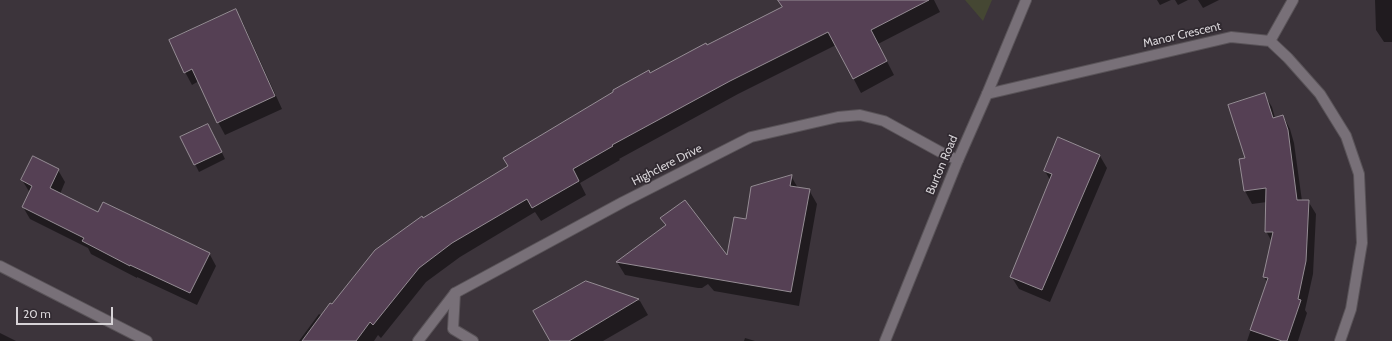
<!DOCTYPE html>
<style>
body{margin:0}
#map{position:relative;width:1392px;height:341px;overflow:hidden;background:#3c343b;font-family:Cabin,sans-serif}
canvas{display:block}
.scale{position:absolute;left:16px;top:307px;width:97px;height:18px;box-sizing:border-box;border:2px solid #d7d3d7;border-top:0;padding-left:5px;font-size:12px;line-height:14px;white-space:nowrap;color:#d7d3d7;-webkit-text-stroke:3px #312a31;paint-order:stroke}
</style>
<div id="map">
<canvas width="1392" height="341"></canvas>
<div class="scale">20 m</div>
</div>
<script>
const ctx = document.querySelector('canvas').getContext('2d');
ctx.lineJoin = 'round';
function paint(path, color) {
  ctx.fillStyle = color;
  ctx.fill(path, 'evenodd');
}
function stroke(path, color, width, dash) {
  ctx.strokeStyle = color;
  ctx.lineWidth = width;
  ctx.lineCap = dash ? 'butt' : 'round';
  ctx.setLineDash(dash || []);
  ctx.stroke(path);
}
function label(font, color, halo, rows, align = 'center') {
  ctx.font = font + ' Cabin,sans-serif';
  ctx.lineWidth = 3.5;
  ctx.setLineDash([]);
  ctx.textBaseline = 'middle';
  ctx.strokeStyle = halo;
  ctx.fillStyle = color;
  for (const [text, x, y, turn = 0] of rows) {
    ctx.save();
    ctx.translate(x, y);
    ctx.rotate((+turn || 0) * Math.PI / 180);
    ctx.textAlign = isNaN(turn) ? turn : align;
    if (halo) ctx.strokeText(text, 0, 0);
    ctx.fillText(text, 0, 0);
    ctx.restore();
  }
}
paint(new Path2D(`
 M965 0H992L983 21Z`), '#454733');
paint(new Path2D(`
 M779 0H934L940 12 878 44 894 75 861 93 836 45 738 94 619 159 620 160 580 183 586 195 541 221 535 212 460 257 426 282 381 338 378 335 374 341H299L319 314 322 316 423 219 510 167 650 74 783 7Z
 M1157 0H1171L1160 5Z
 M1175 0H1188L1178 5Z
 M1198 0H1219L1203 8Z
 M1375 0H1392V42H1384L1376 30Z
 M236 10 243 23 282 109 225 135 218 122 199 81 192 85 185 72Z
 M1264 94 1272 107 1275 118 1283 116 1290 129 1294 143 1302 201H1308L1316 214 1313 274 1305 310 1307 313 1298 341H1247L1267 282 1264 277 1272 242 1266 231 1267 202 1252 204 1245 191 1240 159H1246Z
 M212 132 225 159 199 172 182 138Z
 M1100 156 1107 168 1050 302 1019 289 1011 276 1050 180 1045 171Z
 M58 170 65 182 60 194 98 213 209 253 216 266 197 305 137 277V278L91 254 88 248 30 219 23 207 30 193 22 180Z
 M791 176 798 188 809 190 817 204 799 306 714 291 708 284 702 288H698L625 275 617 262 666 226 662 218 727 258 747 221Z
 M586 282 640 301 648 315 603 341H551Z
 M0 333 16 341H0Z
 M745 338 755 341H744Z`), '#0007');
const building = new Path2D(`
 M778 0H929L871 30 887 61 853 79 828 32 730 81 612 145 613 146 573 169 579 181 532 208 527 199 452 243 419 268 373 325 370 322 356 341H302L330 303 332 304 375 250 422 216 423 218 508 166 503 158 613 92V90L649 70 650 73 706 43 707 45 782 7Z
 M236 9 275 96 217 123 192 69 184 73 169 40Z
 M1265 93 1273 118 1283 115 1288 130 1297 200H1309L1306 261 1298 299 1301 300 1287 341H1282L1250 330 1268 278 1263 277 1273 232H1265L1266 188 1244 191 1239 159 1245 158 1228 105Z
 M208 124 222 152 194 165 180 137Z
 M1058 137 1100 155 1042 290 1010 277 1052 174 1044 171Z
 M33 156 59 169 50 188 98 212 103 202 210 253 190 293 130 265V266L82 241 84 238 22 207 32 186 21 180Z
 M792 175 790 186 810 189 791 292 616 262 666 225 660 218 685 200 727 255 734 217 746 219 751 187Z
 M586 281 639 299 569 341H550L533 311Z`);
paint(building, '#554054');
stroke(building, '#958c94', 1);
const lane = new Path2D(`
 M455 293 453 329 473 341`);
const street = new Path2D(`
 M1270 41 1293 0
 M987 94 1231 37 1270 41 1288 58 1320 94 1346 136 1359 174 1362 243 1351 309 1340 341
 M418 341 455 293 623 202 751 137 838 117 860 115 884 121 944 154 958 160`);
const secondary = new Path2D(`
 M0 266 147 341
 M885 341 958 160 987 94 1026 0`);
stroke(lane, '#595358', 12);
stroke(street, '#595358', 12);
stroke(secondary, '#595358', 12);
stroke(lane, '#787078', 10);
stroke(street, '#787078', 10);
stroke(secondary, '#787078', 10);
label('12px', '#d7d3d7', '#312a31', [
 ["Manor Crescent",1182,35,-13],
 ["Highclere Drive",667,165,-27],
 ["Burton Road",942,165,-67]
]);
</script>
